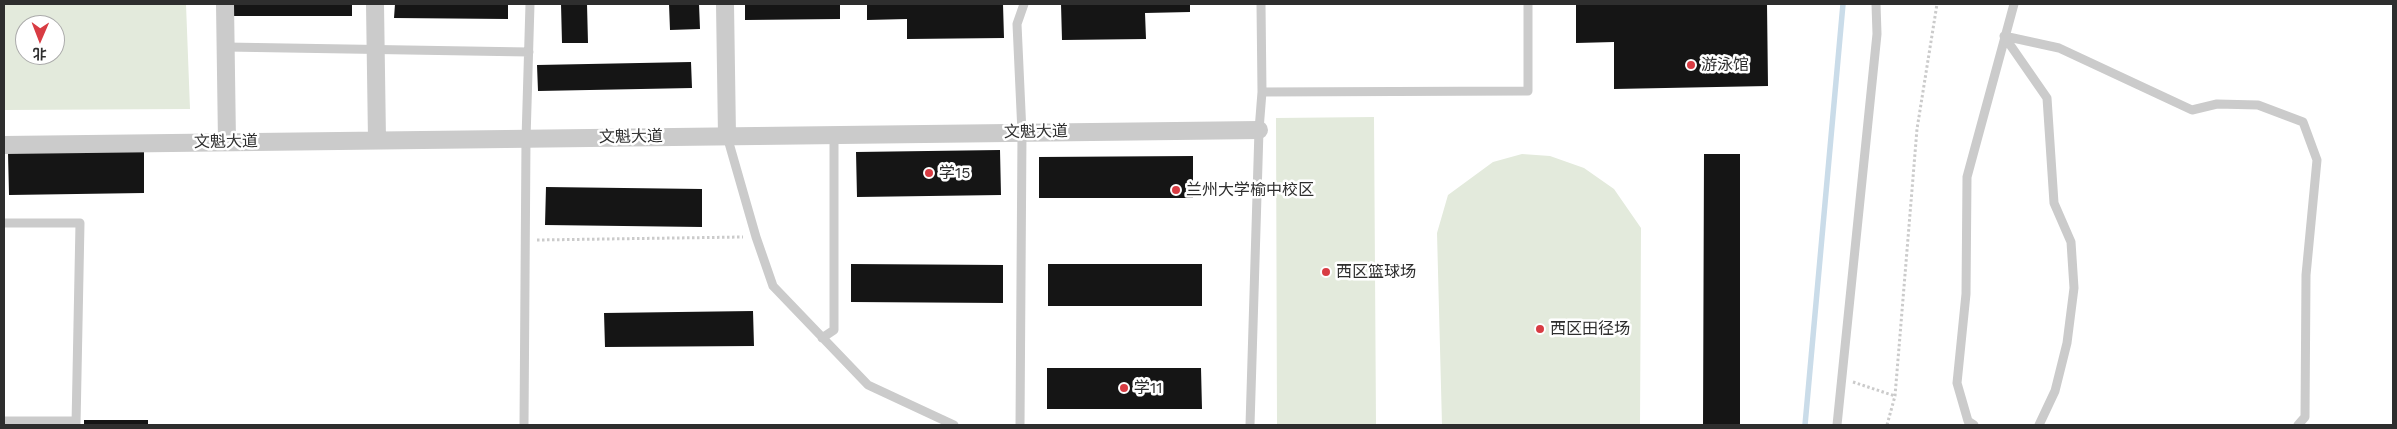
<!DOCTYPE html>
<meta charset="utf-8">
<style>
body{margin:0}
#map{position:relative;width:2397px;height:429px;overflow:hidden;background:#fff;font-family:"Work Sans","Noto Sans SC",sans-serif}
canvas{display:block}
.frame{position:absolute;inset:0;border:5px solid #2e2e2e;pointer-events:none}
.north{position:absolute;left:15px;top:15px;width:50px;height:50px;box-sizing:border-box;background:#fff;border:1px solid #ababab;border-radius:50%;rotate:181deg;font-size:14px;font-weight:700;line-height:20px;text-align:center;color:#2e2e2e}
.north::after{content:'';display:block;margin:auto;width:18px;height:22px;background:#d83c43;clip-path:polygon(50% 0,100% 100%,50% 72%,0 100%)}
</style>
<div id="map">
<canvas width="2397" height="429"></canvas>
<div class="frame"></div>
<div class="north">北</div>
</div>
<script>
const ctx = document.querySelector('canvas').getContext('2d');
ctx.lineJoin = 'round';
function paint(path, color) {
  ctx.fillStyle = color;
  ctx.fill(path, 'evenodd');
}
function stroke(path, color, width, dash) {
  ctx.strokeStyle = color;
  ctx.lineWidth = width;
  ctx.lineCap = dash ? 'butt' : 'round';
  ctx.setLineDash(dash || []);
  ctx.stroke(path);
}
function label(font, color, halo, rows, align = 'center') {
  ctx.font = font + ' "Work Sans","Noto Sans SC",sans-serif';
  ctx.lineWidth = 5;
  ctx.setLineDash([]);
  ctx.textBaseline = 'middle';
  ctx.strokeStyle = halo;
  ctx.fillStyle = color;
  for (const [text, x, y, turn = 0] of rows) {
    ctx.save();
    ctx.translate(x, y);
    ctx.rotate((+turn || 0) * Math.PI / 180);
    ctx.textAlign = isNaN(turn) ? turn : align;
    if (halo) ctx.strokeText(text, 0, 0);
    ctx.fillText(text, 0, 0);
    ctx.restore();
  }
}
paint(new Path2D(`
 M4 4H186L190 109 4 110ZM25 25H55V55H25Z
 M1374 117 1376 425H1277L1276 118Z
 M1522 154 1550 156 1584 168 1614 189 1641 228 1640 425H1442L1437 233 1448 195 1493 162Z`), '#e3eadc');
stroke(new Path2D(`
 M1805 425 1843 4`), '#cadce9', 5.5);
paint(new Path2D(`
 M232 4H352V16H232Z
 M395 4H508V19L394 18Z
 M561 4H587L588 43H562Z
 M669 4H699L700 29 670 30Z
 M745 4H840V19L745 20Z
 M867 4H1003L1004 38 907 39V19L867 20Z
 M1061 4H1190V12L1145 13 1146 39 1062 40Z
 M1576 4H1767L1768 86 1614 89V42L1576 43Z
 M691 62 692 88 538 91 537 65Z
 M1000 150 1001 195 857 197 856 152Z
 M144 151V193L9 195 8 153Z
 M1704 154H1740V425H1703Z
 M1193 156V198H1039V157Z
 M546 187 702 189V227L545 225Z
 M851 264 1003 265V303L851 302Z
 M1048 264H1202V306H1048Z
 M753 311 754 346 605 347 604 313Z
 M1047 368H1201L1202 409H1047Z
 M84 420H148V425H84Z`), '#151515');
stroke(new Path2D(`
 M537 240 743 237
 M1853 382 1895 396
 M1887 425 1895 396 1917 129 1937 4`), '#cbcbcb', 3, [2.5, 2.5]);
stroke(new Path2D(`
 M1261 4 1262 92 1528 91V4
 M2004 36 2059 48 2192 110 2217 104 2258 105 2303 122 2317 160 2306 275 2305 417 2298 425
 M2004 36 2047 98 2054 203 2071 242 2074 288 2067 343 2055 391 2039 425
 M226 47 529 52
 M727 136 756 237 773 286 868 385 954 425
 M4 223H80L76 425
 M822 338 834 330V135
 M4 421H76
 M524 425 526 139 530 4
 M1020 425 1022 133 1017 24 1024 4
 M1250 425 1259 130 1262 92
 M1837 425 1877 34 1876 4
 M1974 425 1968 421 1957 383 1966 294 1967 177 2014 4`), '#cbcbcb', 9);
stroke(new Path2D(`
 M225 4 227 142
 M375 4 377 140
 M725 4 727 136
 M4 145 1259 130`), '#cbcbcb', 18);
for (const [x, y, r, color] of [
 [1691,65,5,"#d83c43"],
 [929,173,5,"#d83c43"],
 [1176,190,5,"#d83c43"],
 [1326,272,5,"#d83c43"],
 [1540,329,5,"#d83c43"],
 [1124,388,5,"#d83c43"]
]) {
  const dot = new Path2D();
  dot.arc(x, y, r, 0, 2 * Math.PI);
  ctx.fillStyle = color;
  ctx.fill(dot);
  stroke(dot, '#fff', 2);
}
label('16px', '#2e2e2e', '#fff', [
 ["游泳馆",1701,65],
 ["学15",939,173],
 ["兰州大学榆中校区",1186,190],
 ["西区篮球场",1336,272],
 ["西区田径场",1550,329],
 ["学11",1134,388]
], 'left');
label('16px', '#2e2e2e', '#fff', [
 ["文魁大道",1036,132,-1],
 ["文魁大道",631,137,-1],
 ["文魁大道",226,142,-1]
]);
</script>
